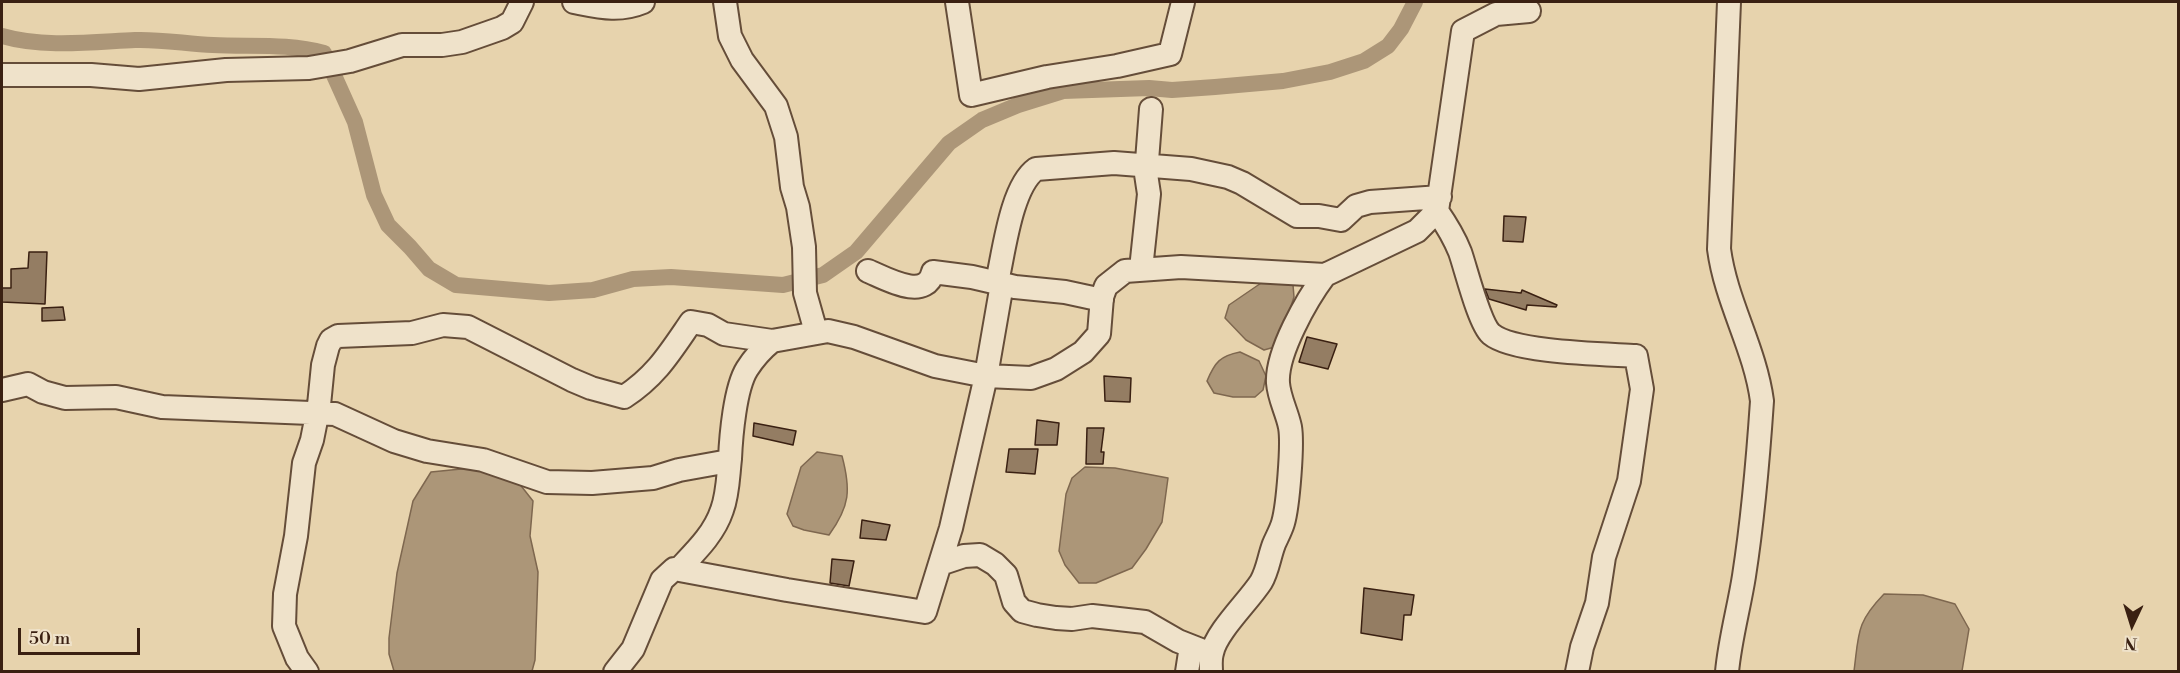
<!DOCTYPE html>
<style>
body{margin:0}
#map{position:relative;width:2180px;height:673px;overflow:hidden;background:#e7d3ad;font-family:"Libre Bodoni",serif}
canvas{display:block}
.frame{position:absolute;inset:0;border:3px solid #3a2012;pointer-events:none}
.north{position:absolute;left:2102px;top:595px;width:60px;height:60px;-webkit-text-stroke:4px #efe2ca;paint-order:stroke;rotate:184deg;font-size:16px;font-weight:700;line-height:24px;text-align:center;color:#3a2012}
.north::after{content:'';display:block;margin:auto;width:21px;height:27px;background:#3a2012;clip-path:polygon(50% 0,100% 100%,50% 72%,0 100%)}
.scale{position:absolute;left:18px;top:628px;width:122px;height:27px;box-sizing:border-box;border:3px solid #3a2012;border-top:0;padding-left:8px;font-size:18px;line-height:21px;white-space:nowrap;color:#3a2012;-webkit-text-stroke:4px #efe2ca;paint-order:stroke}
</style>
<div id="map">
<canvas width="2180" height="673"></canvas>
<div class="frame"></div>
<div class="north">N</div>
<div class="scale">50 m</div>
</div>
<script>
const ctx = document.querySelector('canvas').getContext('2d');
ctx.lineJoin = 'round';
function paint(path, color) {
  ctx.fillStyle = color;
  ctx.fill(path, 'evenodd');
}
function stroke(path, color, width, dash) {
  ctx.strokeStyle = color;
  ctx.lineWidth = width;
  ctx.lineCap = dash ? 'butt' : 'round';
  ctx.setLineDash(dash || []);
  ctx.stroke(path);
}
const water = new Path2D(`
 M1267 279H1281L1293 285 1294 297 1278 346 1264 350 1246 340 1225 318 1229 305Z
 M1240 352 1259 361 1266 376 1263 390 1255 397H1233L1214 393 1207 381C1215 362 1220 356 1240 352Z
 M817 452 842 456C851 490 850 506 829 535L804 530 793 526 787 514 801 467Z
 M1085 467 1115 468 1168 478 1162 522 1146 549 1132 568 1096 583H1079L1065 565 1059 551 1066 494 1072 478Z
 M471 468 518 482 533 501 530 536 538 572 535 660 532 671H394L389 654V638L397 573 413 501 431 472Z
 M1884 594 1923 595 1955 604 1969 629 1962 671H1854C1859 633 1856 623 1884 594Z`);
paint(water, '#ac9678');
stroke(water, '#7e674f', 1.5);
stroke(new Path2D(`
 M2 36C43 48 92 42 135 40 161 39 187 44 213 45 250 47 288 43 324 53L355 122 374 195 388 225 410 247 429 269 456 285 549 293 593 290 633 279 671 277 783 285 823 275 856 252 949 143 982 120 1018 105 1063 91 1149 88 1172 90 1215 87 1283 81 1330 72 1364 61 1388 46 1401 29 1415 2`), '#ac9678', 16);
const building = new Path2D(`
 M1504 216 1526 217 1523 242 1503 241Z
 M29 252H47L45 304 2 302V288H11V269L28 268Z
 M1485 289 1521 293 1522 290 1557 305 1556 307 1527 305 1526 310 1489 299Z
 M63 307 65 320 42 321V308Z
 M1307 337 1337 344 1328 369 1299 362Z
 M1104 376 1131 378 1130 402 1105 401Z
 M1037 420 1059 423 1057 445H1035Z
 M754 423 796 431 793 445 753 436Z
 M1087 428H1104L1101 452H1104L1103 464H1086Z
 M1009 449H1038L1035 474 1006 472Z
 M862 520 890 525 886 540 860 538Z
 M832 559 854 561 849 586 830 583Z
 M1364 588 1414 595 1411 615H1404L1402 640 1361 633Z`);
paint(building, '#947d63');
stroke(building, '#3a2012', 1.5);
const minor = new Path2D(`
 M574 2C600 7 619 12 643 2
 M725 2 730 36 742 60 776 106 786 137 792 187 798 207 804 247 805 293 816 332
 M957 2 971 95 1047 77 1117 66 1170 54 1183 2
 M2 75H91L139 79 226 70 309 68 350 61 402 45H442L462 42 502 28 512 22 522 2
 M1437 211C1446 224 1454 237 1460 252 1466 269 1479 323 1491 334 1514 353 1604 354 1636 356L1642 389 1629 481 1604 557 1597 603 1582 647 1577 672
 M1141 269 1149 194 1146 174 1151 109
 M868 271C885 278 926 302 933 272L972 277 1015 287 1065 292 1102 300
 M997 282C1004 252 1011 187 1036 169L1114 163 1191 169 1228 177 1242 183 1297 216H1319L1341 220 1356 206 1370 202 1440 197
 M2 390 28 384 43 392 65 398 116 397 162 407 187 408 335 414 394 441 427 451 483 460 547 482 592 483 653 478 679 470 729 461
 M940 564 964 556 980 555 995 564 1006 575 1014 602 1022 611 1037 615 1056 618 1072 619 1092 616 1145 622 1178 641 1211 654
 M679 569C696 551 714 534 722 510 728 494 728 476 730 459 731 436 735 388 747 369 754 358 762 349 772 341
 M307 672 297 658 284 626 285 594 296 536 304 463 312 440 319 405 323 365 328 346 331 340 338 336 412 333 443 325 468 327 572 380 591 388 624 397C656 376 669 354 691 322L708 325 724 334 772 341 828 331 854 337 935 366 986 376 1002 284
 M615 672 633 649 662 580 674 569 787 590 925 612 951 528 986 376 1031 378 1056 369 1083 352 1099 334 1102 297 1106 286 1125 271 1181 267 1325 275 1417 231 1437 211 1463 31 1496 14 1529 11
 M1187 672 1191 646
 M1211 672C1211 666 1210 659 1212 653 1216 632 1248 602 1261 582 1268 570 1269 557 1274 544 1277 537 1281 530 1283 523 1288 506 1293 444 1290 427 1287 412 1279 398 1278 383 1276 353 1307 299 1325 275
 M1727 672C1730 639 1739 608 1744 576 1753 518 1758 460 1762 401 1755 348 1726 302 1719 249L1729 2`);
stroke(minor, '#654d39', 26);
stroke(minor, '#efe2ca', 22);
</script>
